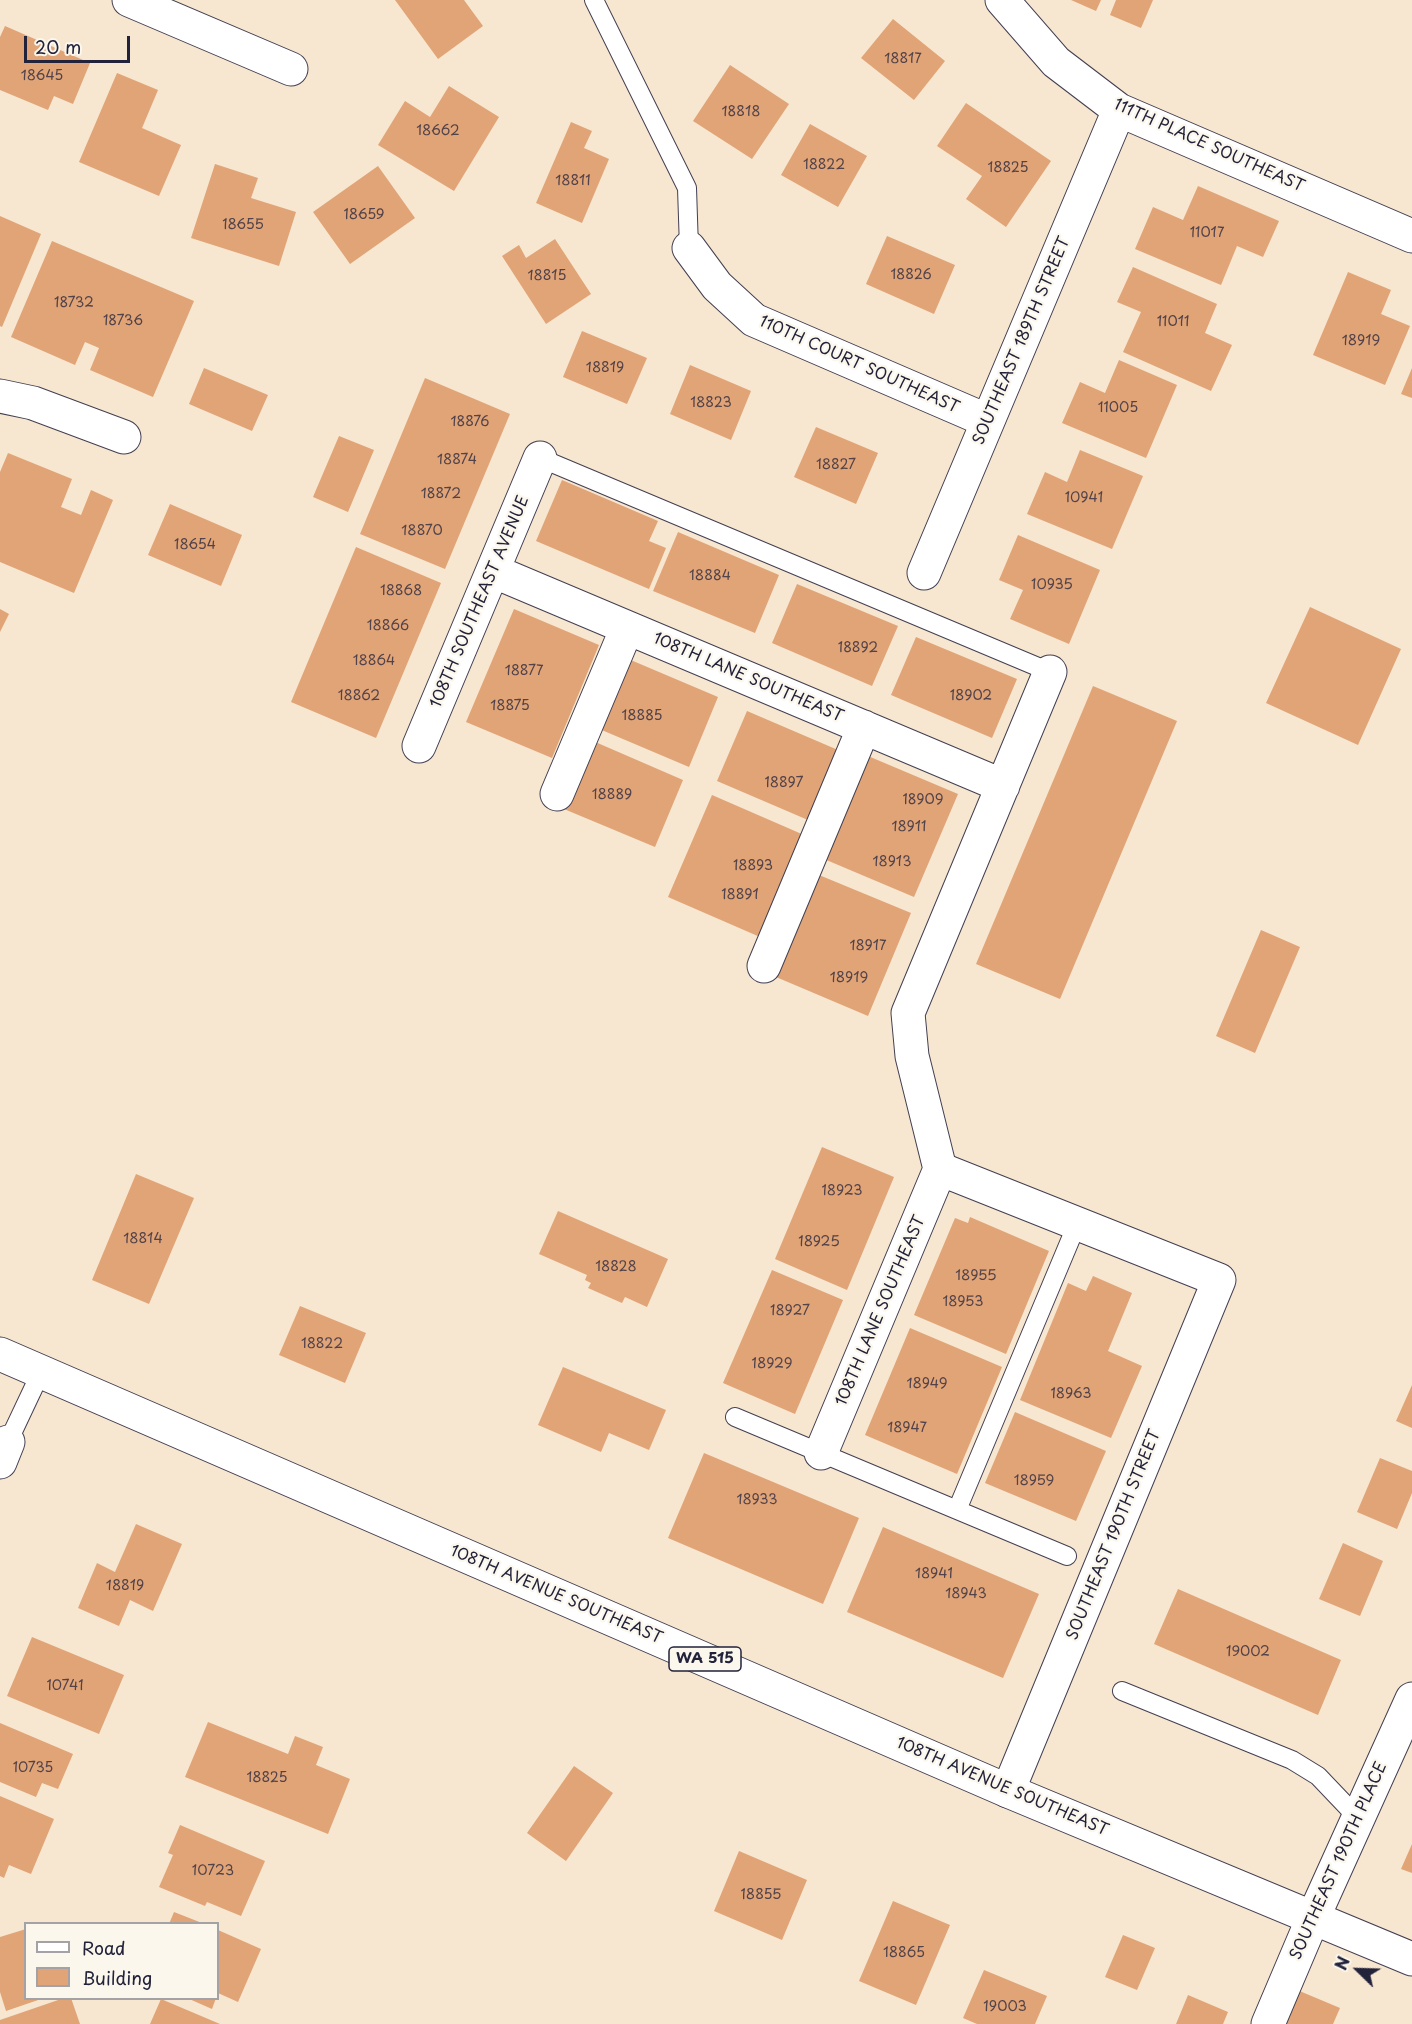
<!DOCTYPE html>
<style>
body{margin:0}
#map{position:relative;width:1412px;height:2024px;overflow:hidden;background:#f7e6d0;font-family:"Playpen Sans",sans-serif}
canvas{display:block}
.legend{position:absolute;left:24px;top:1922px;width:195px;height:78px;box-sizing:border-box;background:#fbf7ec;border:2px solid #a4a2a5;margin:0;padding:8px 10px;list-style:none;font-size:18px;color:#22223b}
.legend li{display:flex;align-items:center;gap:12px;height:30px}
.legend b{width:30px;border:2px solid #a4a2a5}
.north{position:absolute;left:1328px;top:1940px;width:60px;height:60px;-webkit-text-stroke:4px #fbf7ec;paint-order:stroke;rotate:293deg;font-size:16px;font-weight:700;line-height:24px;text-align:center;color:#22223b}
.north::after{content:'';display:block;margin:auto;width:21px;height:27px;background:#22223b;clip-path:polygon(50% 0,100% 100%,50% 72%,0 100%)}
.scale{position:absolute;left:24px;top:36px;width:106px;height:27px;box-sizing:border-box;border:3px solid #22223b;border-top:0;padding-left:8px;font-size:18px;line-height:21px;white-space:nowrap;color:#22223b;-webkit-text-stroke:4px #fbf7ec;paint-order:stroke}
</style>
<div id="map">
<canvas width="1412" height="2024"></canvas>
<ul class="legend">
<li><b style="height:8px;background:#fff"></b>Road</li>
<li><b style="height:16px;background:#e1a476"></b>Building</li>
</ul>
<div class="north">N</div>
<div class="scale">20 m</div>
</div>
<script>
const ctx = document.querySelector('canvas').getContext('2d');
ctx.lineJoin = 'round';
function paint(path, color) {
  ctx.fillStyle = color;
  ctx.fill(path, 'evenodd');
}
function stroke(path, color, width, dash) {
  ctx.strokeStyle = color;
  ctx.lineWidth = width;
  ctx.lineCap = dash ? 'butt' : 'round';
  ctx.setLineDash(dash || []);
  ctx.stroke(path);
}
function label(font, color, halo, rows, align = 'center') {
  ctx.font = font + ' "Playpen Sans",sans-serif';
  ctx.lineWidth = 4.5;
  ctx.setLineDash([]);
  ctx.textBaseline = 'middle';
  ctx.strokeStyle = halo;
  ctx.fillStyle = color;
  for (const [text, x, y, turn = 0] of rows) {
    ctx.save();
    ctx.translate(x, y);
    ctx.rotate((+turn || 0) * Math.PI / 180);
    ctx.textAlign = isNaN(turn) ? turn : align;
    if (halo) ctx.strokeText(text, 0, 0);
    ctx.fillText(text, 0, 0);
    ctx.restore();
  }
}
paint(new Path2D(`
 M395 0H464L483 26 438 59Z
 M1071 0H1101L1096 11Z
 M1116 0H1153L1141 28 1110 15Z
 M893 19 945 61 914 100 861 58Z
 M5 26 90 63 73 104 54 96 48 110 0 90V37Z
 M730 65 789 104 752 159 693 121Z
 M117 73 158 90 142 128 181 145 159 196 79 162Z
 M449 86 499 117 454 191 378 145 405 101 430 117Z
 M966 103 1051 161 1006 227 966 199 982 176 937 146Z
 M571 122 592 131 584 148 609 159 582 223 536 203Z
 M810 124 867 156 838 207 781 175Z
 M215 164 258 178 251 198 296 212 279 266 191 238Z
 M378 166 415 218 350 264 313 212Z
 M1198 186 1279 221 1263 257 1237 246 1221 285 1135 249 1153 207 1183 220Z
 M0 216 41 234 2 327 0 326Z
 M887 236 955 265 934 314 866 284Z
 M555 239 591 294 546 324 502 256 519 245 526 258Z
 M52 241 194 301 153 397 90 370 99 348 85 342 75 365 11 337Z
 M1133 267 1217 304 1205 333 1232 345 1211 391 1123 352 1141 312 1117 302Z
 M1348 272 1391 290 1381 314 1410 326 1385 385 1313 355Z
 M582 331 647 358 627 404 563 377Z
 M1119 360 1177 385 1146 458 1062 423 1080 382 1105 393Z
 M690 365 751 391 731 440 670 414Z
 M204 368 268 395 252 431 189 404Z
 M1412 368V398L1401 394Z
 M425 378 510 414 445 569 360 534Z
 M816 427 878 453 856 504 794 477Z
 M339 436 374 450 348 512 313 497Z
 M1080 450 1143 476 1112 549 1027 514 1045 472 1067 482Z
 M8 453 72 479 61 507 81 515 91 490 113 500 74 593 0 562V472Z
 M562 480 658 521 649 541 666 548 649 589 536 541Z
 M170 504 242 535 221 586 148 555Z
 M678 532 779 575 755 633 653 591Z
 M1018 535 1100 570 1069 644 1010 619 1023 590 999 580Z
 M356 547 441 583 376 738 291 702Z
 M797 584 898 626 872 686 772 643Z
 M1310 607 1401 649 1358 745 1266 703Z
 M0 609 9 614 0 632Z
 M514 609 599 645 552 758 466 722Z
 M916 637 1017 679 992 738 891 695Z
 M626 658 718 697 689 767 597 728Z
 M1093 686 1177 721 1060 999 976 964Z
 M747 711 838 750 808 820 717 781Z
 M593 741 683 780 655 847 564 809Z
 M868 756 958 794 914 897 824 859Z
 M712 795 804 835 760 937 668 897Z
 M819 875 911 913 868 1016 776 977Z
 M1261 930 1300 947 1255 1053 1216 1036Z
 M822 1147 894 1177 847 1290 775 1259Z
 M136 1174 194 1198 149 1304 92 1280Z
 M558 1211 668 1259 647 1307 625 1297 622 1303 588 1288 591 1283 585 1280 587 1275 539 1254Z
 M970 1217 1049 1251 1006 1354 914 1315 955 1218 968 1223Z
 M772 1270 843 1300 795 1414 723 1383Z
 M1093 1276 1132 1293 1108 1351 1142 1366 1111 1438 1020 1400 1068 1283 1086 1291Z
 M300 1306 366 1333 345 1383 279 1355Z
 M910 1328 1002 1367 957 1474 865 1435Z
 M563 1367 666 1410 649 1450 609 1433 601 1452 538 1425Z
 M1412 1385V1428L1396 1421Z
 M1015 1412 1106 1451 1076 1521 985 1483Z
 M704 1453 859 1518 823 1604 668 1538Z
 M1380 1458 1412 1471V1493L1397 1529 1357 1512Z
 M136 1524 182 1544 153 1611 130 1600 119 1626 78 1608 97 1563 115 1572Z
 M883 1527 1039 1594 1003 1678 847 1612Z
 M1343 1543 1383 1561 1360 1616 1319 1599Z
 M1178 1589 1341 1660 1318 1715 1154 1644Z
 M32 1637 124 1675 99 1734 7 1696Z
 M208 1722 288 1754 295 1736 323 1747 316 1765 350 1779 328 1834 185 1777Z
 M0 1723 73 1754 58 1789 42 1783 36 1797 0 1782Z
 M574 1766 613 1793 566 1861 527 1833Z
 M0 1796 54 1819 31 1874 9 1865 4 1878 0 1876Z
 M180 1825 265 1861 241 1916 207 1902 205 1906 159 1887 173 1855 168 1853Z
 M1412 1844V1873L1401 1869Z
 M739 1851 807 1880 782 1940 714 1911Z
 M893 1901 950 1925 916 2005 859 1981Z
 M174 1912 202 1923V1924H169Z
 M26 1929V1998L41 1999 6 2011 0 1992V1937Z
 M218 1930 261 1949 238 2002 218 1993Z
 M1123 1935 1155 1948 1137 1990 1105 1977Z
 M984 1970 1047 1996 1035 2024H977L963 2018Z
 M1290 1987 1340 2008 1333 2024H1274Z
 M1188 1995 1228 2012 1223 2024H1176Z
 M64 1998H71L80 2024H0V2020Z
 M187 1998H216L212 2009Z
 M161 1999 220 2024H150Z`), '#e1a476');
const lane = new Path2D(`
 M594 0 687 188 689 248
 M540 458 1050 672
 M735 1417 1067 1556
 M8 1442 41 1372
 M957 1510 1077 1224
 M1122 1691 1292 1760 1318 1776 1358 1818`);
const street = new Path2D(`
 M129 0 291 69
 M1002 0 1056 62 1119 110 1412 236
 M689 248 717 286 754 320 988 421
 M0 396 33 403 124 437
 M493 571 1003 786
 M924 573 1119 110
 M419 746 540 458
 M557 794 627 628
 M764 966 864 727
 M940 1169 1219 1280 1008 1791
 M821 1453 940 1169 912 1056 908 1013 1050 672
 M0 1462 8 1442
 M1268 2024 1313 1918 1412 1699`);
const primary = new Path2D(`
 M0 1354 1008 1791 1412 1959`);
stroke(lane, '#423f51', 20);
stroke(street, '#423f51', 35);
stroke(primary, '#423f51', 35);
stroke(lane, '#fff', 18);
stroke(street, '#fff', 33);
stroke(primary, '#fff', 33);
label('14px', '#52424a', null, [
 ["18817",903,59],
 ["18645",42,76],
 ["18818",741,112],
 ["18662",438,131],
 ["18822",824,165],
 ["18825",1008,168],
 ["18811",573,181],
 ["18659",364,215],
 ["18655",243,225],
 ["11017",1207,233],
 ["18826",911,275],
 ["18815",547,276],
 ["18732",74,303],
 ["18736",123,321],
 ["11011",1173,322],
 ["18919",1361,341],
 ["18819",605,368],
 ["18823",711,403],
 ["11005",1118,408],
 ["18876",470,422],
 ["18874",457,460],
 ["18827",836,465],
 ["18872",441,494],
 ["10941",1084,498],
 ["18870",422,531],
 ["18654",195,545],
 ["18884",710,576],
 ["10935",1052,585],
 ["18868",401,591],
 ["18866",388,626],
 ["18892",858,648],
 ["18864",374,661],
 ["18877",524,671],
 ["18862",359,696],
 ["18902",971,696],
 ["18875",510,706],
 ["18885",642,716],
 ["18897",784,783],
 ["18889",612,795],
 ["18909",923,800],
 ["18911",909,827],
 ["18913",892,862],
 ["18893",753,866],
 ["18891",740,895],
 ["18917",868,946],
 ["18919",849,978],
 ["18923",842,1191],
 ["18814",143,1239],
 ["18925",819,1242],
 ["18828",616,1267],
 ["18955",976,1276],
 ["18953",963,1302],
 ["18927",790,1311],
 ["18822",322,1344],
 ["18929",772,1364],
 ["18949",927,1384],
 ["18963",1071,1394],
 ["18947",907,1428],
 ["18959",1034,1481],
 ["18933",757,1500],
 ["18941",934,1574],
 ["18819",125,1586],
 ["18943",966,1594],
 ["19002",1248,1652],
 ["10741",65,1686],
 ["10735",33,1768],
 ["18825",267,1778],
 ["10723",213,1871],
 ["18855",761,1895],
 ["18865",904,1953],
 ["19003",1005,2007]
]);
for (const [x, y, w] of [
 [705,1659,72]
]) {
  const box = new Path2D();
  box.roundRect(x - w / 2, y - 12, w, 24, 4.5);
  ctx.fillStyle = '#fbf7ec';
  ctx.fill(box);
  stroke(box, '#22223b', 1.5);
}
label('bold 15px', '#22223b', null, [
 ["WA 515",705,1659]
]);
label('16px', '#22223b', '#fbf7ec', [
 ["111TH PLACE SOUTHEAST",1209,146,24],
 ["SOUTHEAST 189TH STREET",1022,341,-67],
 ["110TH COURT SOUTHEAST",859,365,24],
 ["108TH SOUTHEAST AVENUE",480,602,-67],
 ["108TH LANE SOUTHEAST",748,678,23],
 ["108TH LANE SOUTHEAST",881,1311,-67],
 ["SOUTHEAST 190TH STREET",1114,1535,-68],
 ["108TH AVENUE SOUTHEAST",556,1595,23],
 ["108TH AVENUE SOUTHEAST",1002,1787,23],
 ["SOUTHEAST 190TH PLACE",1339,1861,-66]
]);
</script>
